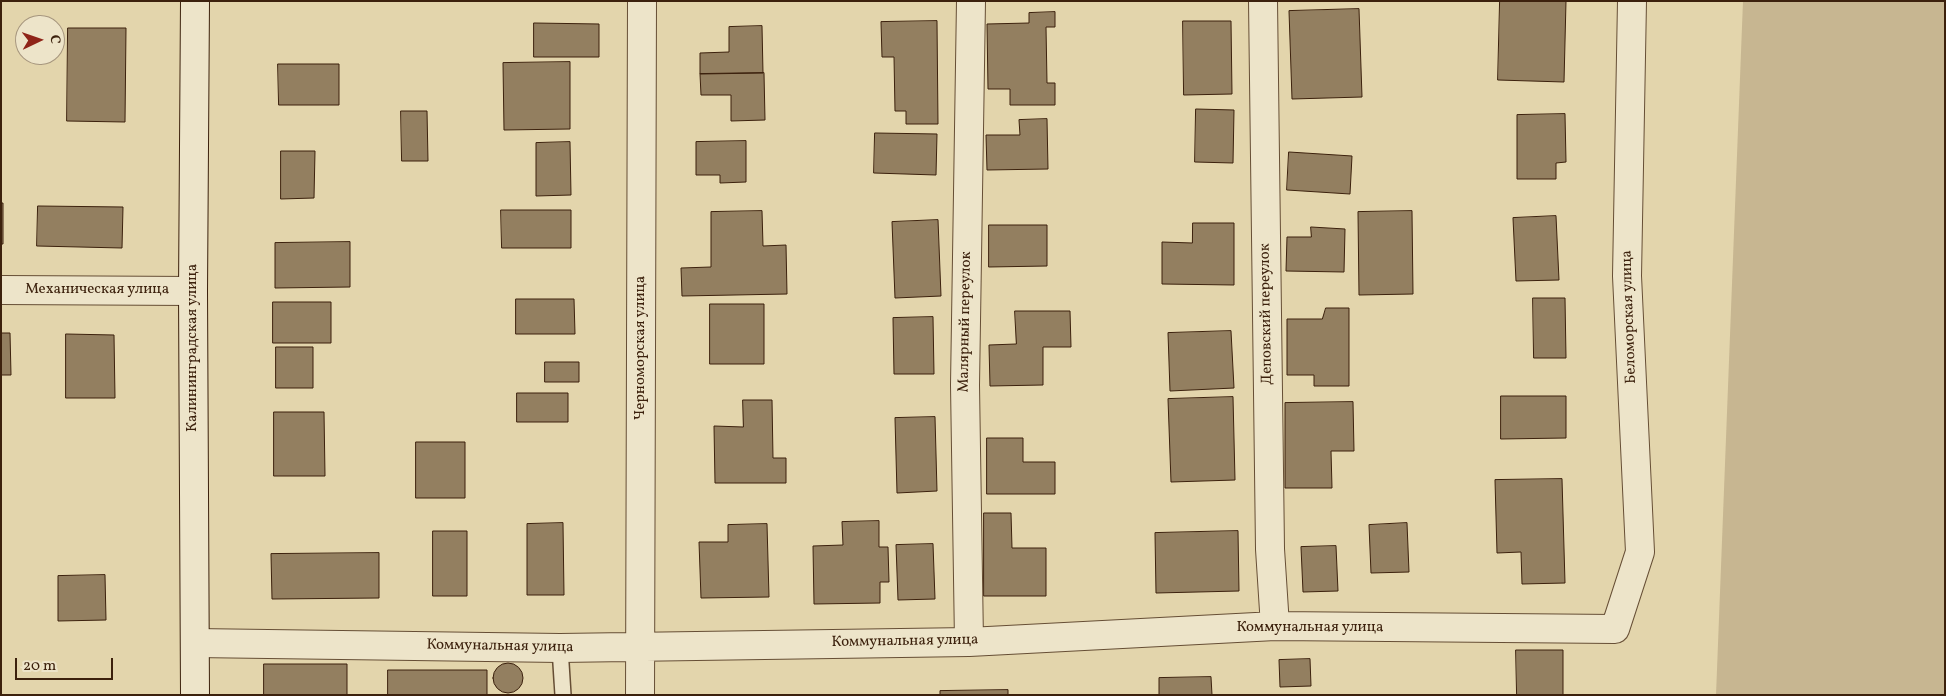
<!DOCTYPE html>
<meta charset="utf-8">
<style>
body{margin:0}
#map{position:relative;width:1946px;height:696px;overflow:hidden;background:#e3d5ac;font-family:Vollkorn,serif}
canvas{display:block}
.frame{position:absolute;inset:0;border:2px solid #3c210d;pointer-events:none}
.north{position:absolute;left:15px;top:15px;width:50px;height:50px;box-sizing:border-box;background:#ede4c9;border:1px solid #a6967e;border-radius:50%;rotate:87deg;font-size:14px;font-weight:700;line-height:20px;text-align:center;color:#3c210d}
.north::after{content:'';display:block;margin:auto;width:18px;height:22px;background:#8f2418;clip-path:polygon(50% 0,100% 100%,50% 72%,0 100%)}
.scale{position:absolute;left:15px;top:658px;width:98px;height:22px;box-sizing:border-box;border:2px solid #3c210d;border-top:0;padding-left:6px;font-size:15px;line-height:18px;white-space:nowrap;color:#3c210d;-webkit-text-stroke:4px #ede4c9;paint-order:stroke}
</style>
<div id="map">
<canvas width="1946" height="696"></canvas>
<div class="frame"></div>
<div class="north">С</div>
<div class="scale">20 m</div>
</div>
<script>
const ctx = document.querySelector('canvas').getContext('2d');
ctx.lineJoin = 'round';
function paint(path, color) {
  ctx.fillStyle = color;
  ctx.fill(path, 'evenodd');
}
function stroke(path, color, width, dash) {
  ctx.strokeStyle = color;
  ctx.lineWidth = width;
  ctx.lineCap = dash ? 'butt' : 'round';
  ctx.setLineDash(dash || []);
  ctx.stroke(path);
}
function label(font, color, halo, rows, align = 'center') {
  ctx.font = font + ' Vollkorn,serif';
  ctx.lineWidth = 4;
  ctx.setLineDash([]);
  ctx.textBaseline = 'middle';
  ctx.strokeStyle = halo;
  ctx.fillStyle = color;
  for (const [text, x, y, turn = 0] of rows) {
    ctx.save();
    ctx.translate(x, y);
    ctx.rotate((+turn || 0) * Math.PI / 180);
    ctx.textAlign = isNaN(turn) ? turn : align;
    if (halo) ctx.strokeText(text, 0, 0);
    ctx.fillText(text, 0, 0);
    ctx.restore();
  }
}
paint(new Path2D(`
 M1743 1H1945V695H1716Z`), '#c7b691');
const building = new Path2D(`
 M1500 1H1566L1564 82 1498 80Z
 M1359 9 1362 97 1292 99 1289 11Z
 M1055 12V27H1046L1047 83H1055V105H1010V89H988L987 24 1029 23V13Z
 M937 21 938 124H906V111H895L894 57H882L881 22Z
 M1183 21H1231L1232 94 1184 95Z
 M534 23 599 24V57H534Z
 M762 26 763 73 700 74V53L729 52V27Z
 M68 28H126L125 122 67 121Z
 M570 62V129L504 130 503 63Z
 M278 64H339V105H279Z
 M764 73 765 120 731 121V95H701L700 74Z
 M1196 109 1234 110 1233 163 1195 162Z
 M401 111H427L428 161H402Z
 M1565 114 1566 162 1556 163V179H1517V115Z
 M1047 119 1048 169 987 170 986 135H1020L1019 120Z
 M875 133 937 134 936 175 874 173Z
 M746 141V182L720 183V175H696V142Z
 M570 142 571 195 536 196V143Z
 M281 151H315L314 198 281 199Z
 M1289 152 1352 156 1350 194 1287 190Z
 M1 203H3V244H1Z
 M38 206 123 207 122 248 37 246Z
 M501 210H571V248H502Z
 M762 211 763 246 786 245 787 294 682 296 681 268 711 267V212Z
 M1412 211 1413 294 1359 295 1358 212Z
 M1556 216 1559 280 1516 281 1513 218Z
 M938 220 941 296 895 298 892 222Z
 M1193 223H1234V285L1162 284V242L1192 243Z
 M989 225H1047V266L989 267Z
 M1311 227 1345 229 1344 272 1286 271 1287 237H1311Z
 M350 242V287L275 288V243Z
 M1533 298H1565L1566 358H1534Z
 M516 299H574L575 334H516Z
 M273 302H331V343H273Z
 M710 304H764V364H710Z
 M1326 308H1349V386H1314V375H1287V319H1322Z
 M1015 311H1070L1071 347H1043V385L990 386 989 345 1016 344Z
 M933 317 934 374H894L893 318Z
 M1231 331 1234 388 1170 391 1168 333Z
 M1 333H10L11 375H1Z
 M66 334 114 335 115 398H66Z
 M276 347H313V388H276Z
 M545 362H579V382H545Z
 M517 393H568V422H517Z
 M1501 396H1566V438L1501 439Z
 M1233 397 1235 480 1171 482 1168 399Z
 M743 400H772L773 458H786V483H715L714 426 743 427Z
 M1353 402 1354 451H1331L1332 488H1285V403Z
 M274 412H324L325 476H274Z
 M935 417 937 491 897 493 895 418Z
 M987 438H1023V462H1055V494H987Z
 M416 442H465V498H416Z
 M1562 479 1565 583 1522 584 1521 552 1497 553 1495 480Z
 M984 513H1011L1012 548H1046V596H984Z
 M879 521V547H888L889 582H880V603L814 604 813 546 843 545 842 522Z
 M563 523 564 595H527V524Z
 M1407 523 1409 572 1371 573 1369 525Z
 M767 524 769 597 701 598 699 542H728V525Z
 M433 531H467V596H433Z
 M1238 531 1239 591 1156 593 1155 533Z
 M933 544 935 599 898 600 896 545Z
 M1336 546 1338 591 1303 592 1301 547Z
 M379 553V598L272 599 271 554Z
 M105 575 106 620 58 621V576Z
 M1516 650H1563V695H1517Z
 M1310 659 1311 686 1280 687 1279 660Z
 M493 678a15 15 0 1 1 30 0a15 15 0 1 1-30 0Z
 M264 664H347V695H264Z
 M388 670H487V695H388Z
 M1211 677 1212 695H1159V678Z
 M1008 690V695H940V691Z`);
paint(building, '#937f60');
stroke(building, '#3c210d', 1);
const lane = new Path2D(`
 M560 648 563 695`);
const street = new Path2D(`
 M1263 1 1270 549 1275 626
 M1 290 193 291
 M969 642 965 385 971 1
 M195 643 560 648 969 642 1275 626 1615 629 1640 552 1627 276 1632 1
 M640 695 642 1`);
const secondary = new Path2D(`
 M195 695 193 291 195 1`);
stroke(lane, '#664e35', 18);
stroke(street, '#664e35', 30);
stroke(secondary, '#3c210d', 30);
stroke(lane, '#ede4c9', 15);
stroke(street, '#ede4c9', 28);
stroke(secondary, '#ede4c9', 28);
label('15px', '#3c210d', '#ede4c9', [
 ["Механическая улица",97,290],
 ["Деповский переулок",1267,314,-91],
 ["Беломорская улица",1630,317,-92],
 ["Малярный переулок",966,322,-89],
 ["Калининградская улица",193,348,-90],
 ["Черноморская улица",641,348,-90],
 ["Коммунальная улица",1310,628],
 ["Коммунальная улица",905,642,-1],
 ["Коммунальная улица",500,647,1]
]);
</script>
